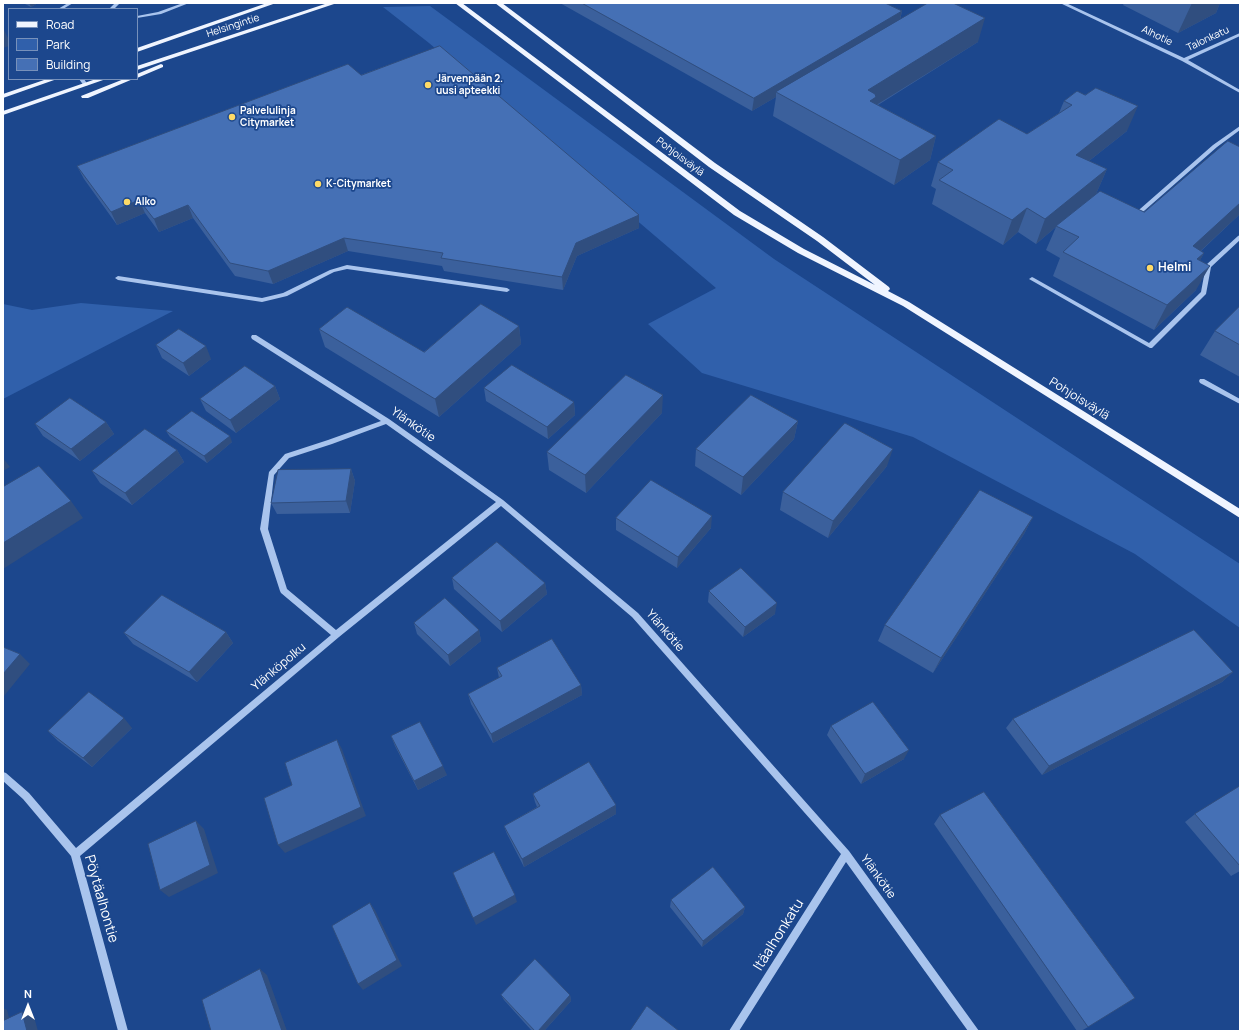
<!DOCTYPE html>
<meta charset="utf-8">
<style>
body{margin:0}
#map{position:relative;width:1243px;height:1034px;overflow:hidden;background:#1c478d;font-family:Manrope,sans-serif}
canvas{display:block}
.frame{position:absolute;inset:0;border:4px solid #fff;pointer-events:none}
.legend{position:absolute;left:8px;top:8px;width:130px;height:72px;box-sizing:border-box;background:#1c478d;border:1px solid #7791bb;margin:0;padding:5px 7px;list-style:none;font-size:12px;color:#fff}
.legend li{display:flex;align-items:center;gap:8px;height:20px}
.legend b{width:20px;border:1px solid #7791bb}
.north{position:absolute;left:8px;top:986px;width:40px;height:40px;-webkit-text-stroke:3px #1c478d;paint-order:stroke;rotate:0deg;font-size:11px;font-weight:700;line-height:16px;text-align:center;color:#fff}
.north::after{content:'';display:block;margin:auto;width:14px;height:18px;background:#fff;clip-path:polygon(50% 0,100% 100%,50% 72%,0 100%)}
</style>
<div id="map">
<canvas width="1243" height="1034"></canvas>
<div class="frame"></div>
<ul class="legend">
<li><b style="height:5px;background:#f0f5ff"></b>Road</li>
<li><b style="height:11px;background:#3060ab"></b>Park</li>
<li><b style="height:11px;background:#4570b5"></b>Building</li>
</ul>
<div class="north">N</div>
</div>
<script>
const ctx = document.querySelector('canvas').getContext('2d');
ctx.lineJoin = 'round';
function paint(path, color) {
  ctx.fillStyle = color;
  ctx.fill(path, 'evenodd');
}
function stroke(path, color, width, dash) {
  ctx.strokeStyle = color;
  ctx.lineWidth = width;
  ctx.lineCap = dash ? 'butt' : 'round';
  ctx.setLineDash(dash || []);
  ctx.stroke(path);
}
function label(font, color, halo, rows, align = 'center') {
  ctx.font = font + ' Manrope,sans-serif';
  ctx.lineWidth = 3.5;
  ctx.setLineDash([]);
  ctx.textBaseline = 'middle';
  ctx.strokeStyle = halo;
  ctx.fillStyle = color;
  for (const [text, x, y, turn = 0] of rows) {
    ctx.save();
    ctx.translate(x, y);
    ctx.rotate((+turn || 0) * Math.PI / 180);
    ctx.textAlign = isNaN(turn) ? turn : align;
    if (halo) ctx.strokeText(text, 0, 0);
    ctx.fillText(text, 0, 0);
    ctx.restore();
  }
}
paint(new Path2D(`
 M430 6 774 259 1240 564V628L1135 554 913 437 702 373 648 324 716 288 429 43 383 7Z
 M81 303 173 311 3 399V304L32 310Z`), '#3060ab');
paint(new Path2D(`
 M68 3H73L63 9H58Z
 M115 3H120L114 9H109Z
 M183 3H189L161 14 137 18V16L158 12Z
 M1060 3H1066L1184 58 1240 33V36L1188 60 1240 90V93L1182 61Z
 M79 79H84L88 85 84 86Z
 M1240 126V130L1217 147 1136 218H1132V216L1213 145Z
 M1240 235V240L1211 267 1206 294 1152 348H1150L1029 279 1032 277 1034 278 1149 343 1201 292 1206 265 1238 236Z
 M347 265 507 288 510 290 507 292 347 269 334 272 287 296 262 302 118 280 115 278 118 276 262 298 283 293 330 270Z
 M252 335H256L389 419 503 500 638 613 849 851 979 1031H968L846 862 739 1031H729L841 854 632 617 501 506 339 637 80 856 128 1031H118L71 856 23 799 3 781V772L6 773 29 793 76 848 331 635 281 593 280 591 260 529 269 472 285 454 328 440 381 421 252 339 251 337ZM386 424 496 502 336 630 287 589 268 529 274 475 289 458 332 444Z
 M1200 379H1204L1240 399V404L1200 383 1199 381Z`), '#a9c4ed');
paint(new Path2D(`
 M267 3H276L137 52V48Z
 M328 3H337L137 70V66Z
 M455 3H462L740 211 804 249 875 285 817 241 709 167 495 3H502L715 163 823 237 889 287 890 289 888 291 909 302 1240 509V518L903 306 798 253 734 215Z
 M161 64 163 65V67L137 78V74Z
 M47 79H57L3 98V94Z
 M96 79H106L3 115V111Z
 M124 79H133L88 98H82L81 96Z`), '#f0f5ff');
paint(new Path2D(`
 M23 3H38L31 7Z
 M560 3H885L902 11 900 20 978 42 878 105 936 136 930 160 894 185 773 116 776 97 752 111Z
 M1124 3H1220L1216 13 1178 33 1123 5Z
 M361 75 639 228 577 256 563 290 444 271 442 266 348 251 273 284 235 276 193 218 159 232 145 213 117 225 84 179 77 166Z
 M1064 101 1127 131 1089 161 1107 169 1096 194 1144 212 1240 147V214L1201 251 1204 253 1200 260 1196 290 1154 330 1053 276 1060 258 1046 250 1056 227 1036 244 1018 232 1003 245 932 204 936 189 931 186 938 162 1027 134 1059 113Z
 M1240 306V377L1200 355 1215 331Z
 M519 326 521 344 439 417 325 347 319 329 424 352Z
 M156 345 211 359 189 376 162 358Z
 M275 386 280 399 236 433 206 411 200 399Z
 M484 388 574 402 575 415 548 439 486 401Z
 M662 413 586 493 549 470 547 452Z
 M798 421 794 439 741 495 695 466 696 449Z
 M106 422 114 434 80 461 43 436 35 424Z
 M166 431 232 442 207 463 170 437Z
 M177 450 184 462 132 505 100 483 92 471Z
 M887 466 828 538 780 510 783 492Z
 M351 469 355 481 350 513 277 514 271 503Z
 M1033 517 1024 534 933 673 878 641 885 625Z
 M616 518 711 528 677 568 616 530Z
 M452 578 545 583 547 594 502 632 454 589Z
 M709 591 775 614 743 637 708 602Z
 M414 623 479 630 481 641 450 666 417 634Z
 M226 632 233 643 197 682 133 644 124 633Z
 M497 668 581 685 582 695 493 743 471 704 468 694 499 678Z
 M1233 672 1222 682 1042 775 1006 728 1013 719Z
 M831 726 904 759 861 784 827 735Z
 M132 728 92 767 58 741 48 731Z
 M391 736 447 775 418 790 395 746Z
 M1240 786V871L1231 876 1185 822 1195 814Z
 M533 794 616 805V814L524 867 507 834 504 826 537 807 535 802Z
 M940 815 1088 1027 1081 1031H1077L934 824Z
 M671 900 745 907 743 914 702 947 670 907Z
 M501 995H570L571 1001 544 1031H532L504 1000Z`), '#3b609c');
paint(new Path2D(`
 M29 3H38L31 7Z
 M1192 3H1220L1216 13 1178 33Z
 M902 11 899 23 776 92V97L752 111 754 98Z
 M985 18 978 42 873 107 871 121 868 90Z
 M3 28 9 40V46L3 48Z
 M1138 106 1127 131 1066 179 1076 155Z
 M936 136 930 160 894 185 900 160Z
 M1107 169 1096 194 1056 226V227L1036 244 1045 219Z
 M139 200 145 213 117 225 111 212Z
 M1240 203V214L1179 271 1193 246Z
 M188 205 193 218 159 232 154 219Z
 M1027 208 1018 232 1003 245 1012 220Z
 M639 215V228L577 256 563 290 562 277 576 243Z
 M344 238 348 251 273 284 268 271Z
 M1204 253 1191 277 1197 259Z
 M1210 266 1196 290 1154 330 1167 305Z
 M519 326 521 344 439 417 435 399Z
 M206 346 211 359 189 376 183 363Z
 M275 386 280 399 236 433 230 420Z
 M663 395 662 413 586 493 585 475Z
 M574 402 575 415 548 439 547 427Z
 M798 421 794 439 741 495 743 477Z
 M106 422 114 434 80 461 71 449Z
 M230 436 232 442 207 463 204 456Z
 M893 449 887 466 828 538 833 521Z
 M177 450 184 462 132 505 125 493Z
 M3 458 10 467 3 471Z
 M351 469 355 481 350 513 346 501Z
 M71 501 83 518 3 569V543Z
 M712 516 711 528 677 568 678 557Z
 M1033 517 1024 534 933 673 941 658Z
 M545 583 547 594 502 632 500 621Z
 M777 603 775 614 743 637 745 627Z
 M479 630 481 641 450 666 448 655Z
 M226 632 233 643 197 682 189 672Z
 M20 654 30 664 4 696 3 695V674Z
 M1233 672 1222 682 1042 775 1049 766Z
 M581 685 582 695 493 743 491 734Z
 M124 718 132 728 92 767 83 758Z
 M337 740 342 749 366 816 285 853 278 845Z
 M909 750 904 759 861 784 865 774Z
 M443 766 447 775 418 790 414 781Z
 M616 805V814L524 867 522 859Z
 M196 821 204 829 218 873 169 897 160 890Z
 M515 895 517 902 476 925 473 918Z
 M370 903 375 910 402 966 363 990 358 984Z
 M745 907 743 914 702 947 703 941Z
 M260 969 267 975 287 1031H282Z
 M570 995 571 1001 544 1031H538Z
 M3 1008 7 1010 12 1029 3 1025Z
 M22 1012 34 1017 38 1031H27Z`), '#304e7f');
const building = new Path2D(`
 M582 3H885L902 11 754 98Z
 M928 3H953L985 18 868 90 875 94 876 97 870 101 936 136 900 160 776 92Z
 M440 46 639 215 576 243 562 277 441 258 443 253 344 238 268 271 230 263 188 205 154 219 139 200 111 212 77 166 348 64 361 75Z
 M1096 88 1138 106 1076 155 1107 169 1045 219 1027 208 1012 220 939 180 953 170 938 162 999 119 1027 134 1072 105 1064 101 1077 91 1085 95Z
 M1228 141 1240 147V203L1193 246 1204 253 1197 259 1210 266 1167 305 1063 252 1079 237 1056 226 1100 191 1144 212Z
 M481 304 519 326 435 399 319 329 347 307 424 352Z
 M1240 306V345L1215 331Z
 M179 329 206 346 183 363 156 345Z
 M512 365 574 402 547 427 484 388Z
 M245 366 275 386 230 420 200 399Z
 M626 375 663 395 585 475 547 452Z
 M751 395 798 421 743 477 696 449Z
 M70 398 106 422 71 449 35 424Z
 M192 411 230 436 204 456 166 431Z
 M845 423 893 449 833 521 783 492Z
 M145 429 177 450 125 493 92 471Z
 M39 466 71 501 3 543V487Z
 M351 469 346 501 271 503 278 470Z
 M651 480 712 516 678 557 616 518Z
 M980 490 1033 517 941 658 885 625Z
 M497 542 545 583 500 621 452 578Z
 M741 568 777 603 745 627 709 591Z
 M162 595 226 632 189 672 124 633Z
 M445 598 479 630 448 655 414 623Z
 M1194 630 1233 672 1049 766 1013 719Z
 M552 639 581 685 491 734 468 694 502 676 497 668Z
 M3 647 20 654 3 674Z
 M89 692 124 718 83 758 48 731Z
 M873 702 909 750 865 774 831 726Z
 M420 722 443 766 414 781 391 736Z
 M337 740 361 807 278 845 264 798 292 785 285 763Z
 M589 762 616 805 522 859 504 826 540 806 533 794Z
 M1240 786V866L1195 814Z
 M984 792 1135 998 1088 1027 940 815Z
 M196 821 210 865 160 890 148 844Z
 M494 852 515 895 473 918 453 873Z
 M713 867 745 907 703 941 671 900Z
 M370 903 397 960 358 984 332 926Z
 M535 959 570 995 538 1031H535L501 995Z
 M260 969 282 1031H211L202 1000Z
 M647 1006 679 1031H630Z
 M22 1012 27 1031H3V1021Z`);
paint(building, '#4570b5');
stroke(building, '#304e7f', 1);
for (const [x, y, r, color] of [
 [428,85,4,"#fdda67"],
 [232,117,4,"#fdda67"],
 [318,184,4,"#fdda67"],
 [127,202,4,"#fdda67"],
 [1150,268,4,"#fdda67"]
]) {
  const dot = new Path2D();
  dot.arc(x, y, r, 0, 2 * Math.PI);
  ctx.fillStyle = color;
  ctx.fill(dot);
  stroke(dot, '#1c478d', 1.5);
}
label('10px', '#fff', '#1c478d', [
 ["Helsingintie",233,26,-18],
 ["Alhotie",1157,36,25],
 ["Talonkatu",1208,39,-25],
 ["Pohjoisväylä",680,157,37]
]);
label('bold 10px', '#fff', '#1c478d', [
 ["Järvenpään 2.",436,79],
 ["uusi apteekki",436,91],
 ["Palvelulinja",240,111],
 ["Citymarket",240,123],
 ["K-Citymarket",326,184],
 ["Alko",135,202]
], 'left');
label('bold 12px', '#fff', '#1c478d', [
 ["Helmi",1158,268]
], 'left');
label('12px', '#fff', '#1c478d', [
 ["Pohjoisväylä",1079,399,32],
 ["Ylänkötie",413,425,35],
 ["Ylänkötie",665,631,49],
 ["Ylänköpolku",279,667,-40],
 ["Ylänkötie",878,877,54]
]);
label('14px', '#fff', '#1c478d', [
 ["Pöytäalhontie",101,899,74],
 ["Itäalhonkatu",779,935,-58]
]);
</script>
